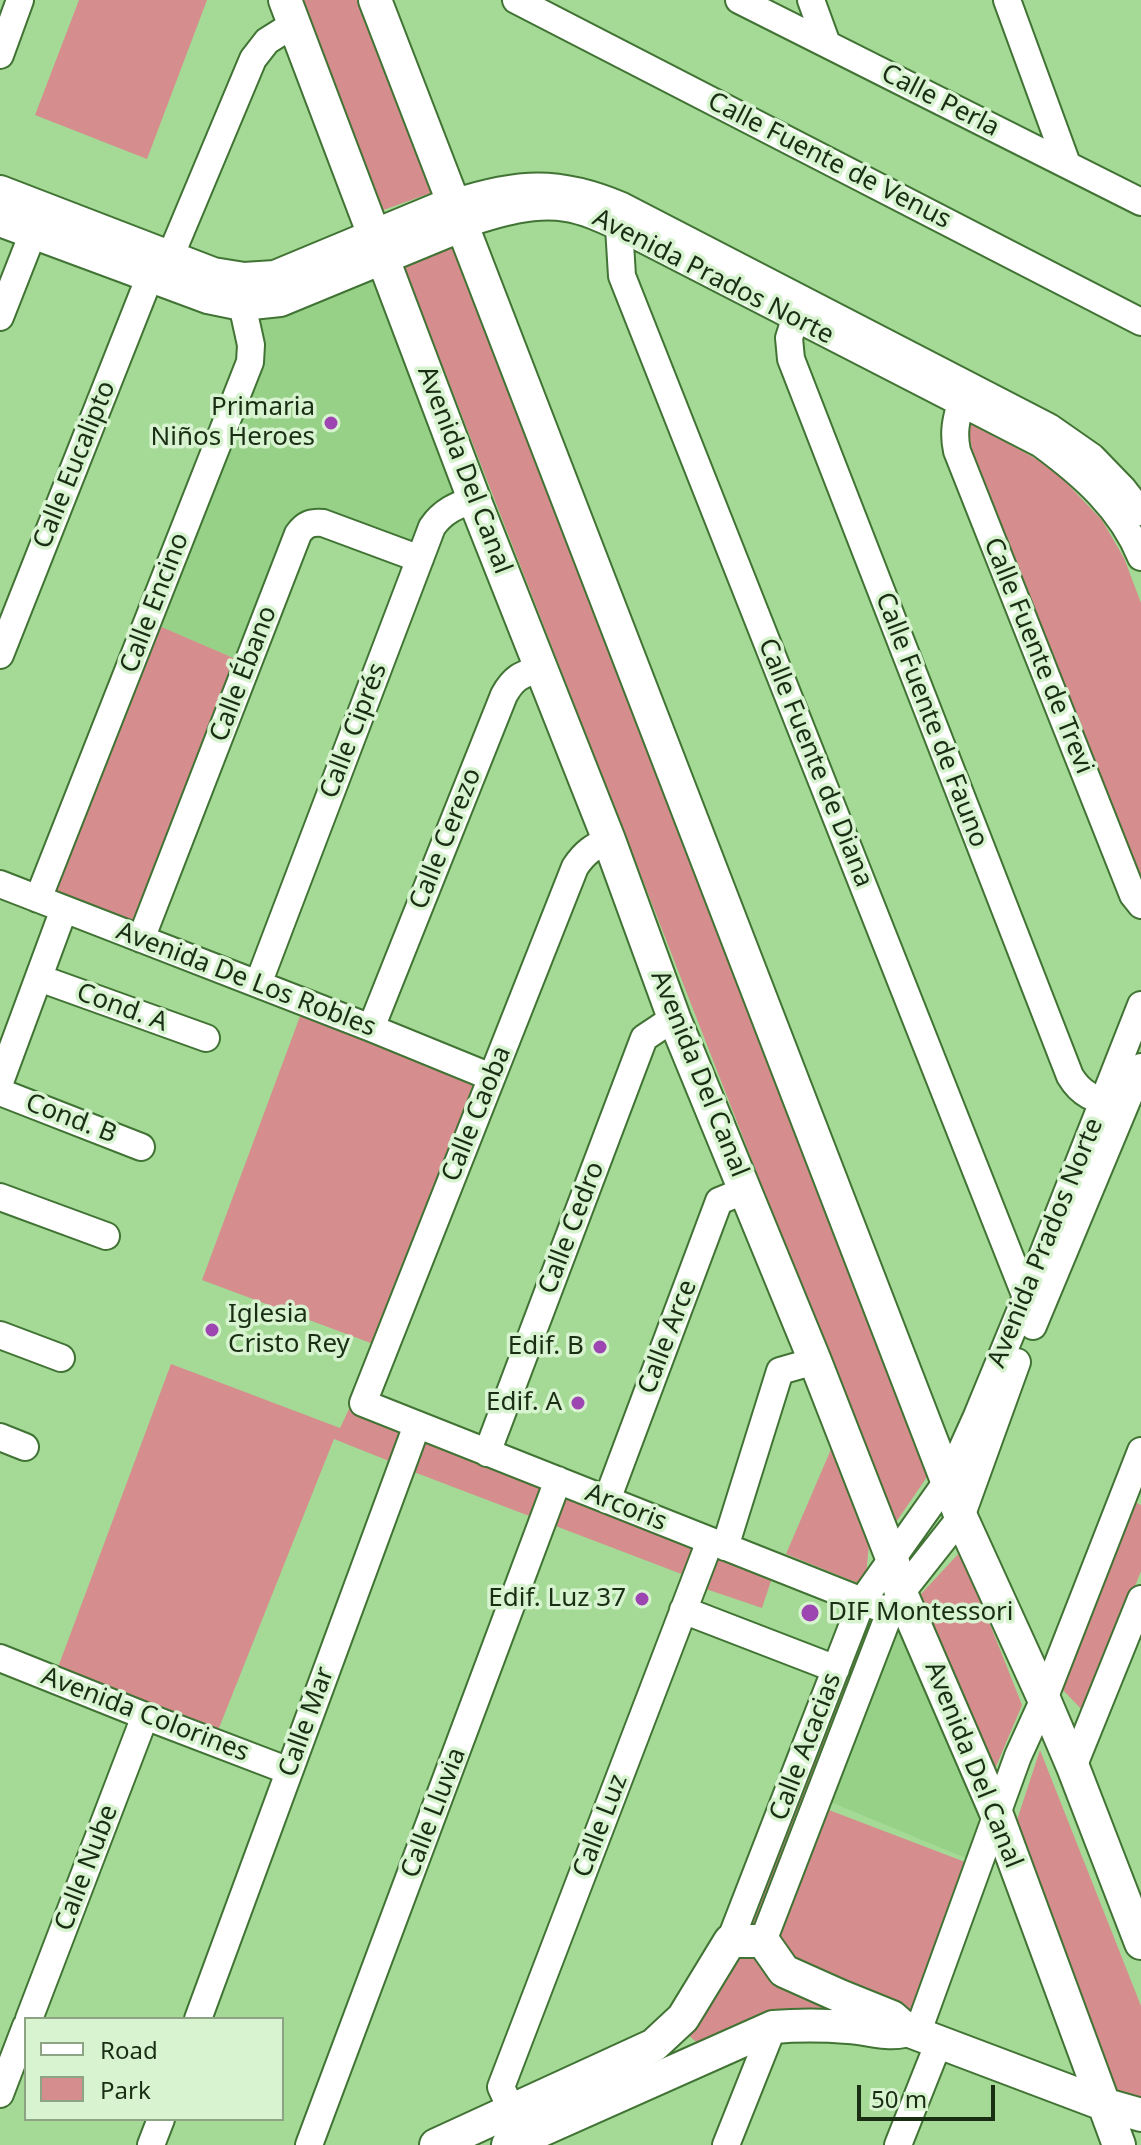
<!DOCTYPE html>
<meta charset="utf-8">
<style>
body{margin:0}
#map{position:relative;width:1141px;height:2145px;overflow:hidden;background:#a4da96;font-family:"Noto Sans",sans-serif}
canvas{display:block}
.legend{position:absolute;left:24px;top:2017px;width:260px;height:104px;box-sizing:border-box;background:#d8f3d0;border:2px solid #8ca484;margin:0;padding:10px 14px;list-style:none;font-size:24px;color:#192e13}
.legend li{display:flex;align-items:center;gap:16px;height:40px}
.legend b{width:40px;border:2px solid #8ca484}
.scale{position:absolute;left:857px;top:2085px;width:138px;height:36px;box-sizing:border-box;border:4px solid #192e13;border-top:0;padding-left:10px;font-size:24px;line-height:28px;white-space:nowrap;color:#192e13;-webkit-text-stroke:6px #d8f3d0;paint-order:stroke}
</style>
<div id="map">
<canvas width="1141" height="2145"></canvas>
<ul class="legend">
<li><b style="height:10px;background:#fff"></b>Road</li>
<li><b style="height:22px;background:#d68d8e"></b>Park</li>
</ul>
<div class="scale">50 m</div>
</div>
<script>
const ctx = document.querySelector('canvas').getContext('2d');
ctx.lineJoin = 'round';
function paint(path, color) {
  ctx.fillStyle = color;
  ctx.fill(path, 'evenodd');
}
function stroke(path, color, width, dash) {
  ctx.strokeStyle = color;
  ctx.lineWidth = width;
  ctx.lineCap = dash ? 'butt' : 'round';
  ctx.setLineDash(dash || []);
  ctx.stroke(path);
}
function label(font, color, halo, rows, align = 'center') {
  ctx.font = font + ' "Noto Sans",sans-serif';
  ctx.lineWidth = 7;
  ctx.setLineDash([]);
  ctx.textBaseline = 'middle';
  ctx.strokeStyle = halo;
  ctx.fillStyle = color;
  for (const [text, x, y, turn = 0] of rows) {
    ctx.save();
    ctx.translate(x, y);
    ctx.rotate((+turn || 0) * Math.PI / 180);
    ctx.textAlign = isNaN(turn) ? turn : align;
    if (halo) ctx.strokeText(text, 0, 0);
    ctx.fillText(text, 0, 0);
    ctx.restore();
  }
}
paint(new Path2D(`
 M375 272 455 496 411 557 300 514 245 663 150 622 262 351 249 312Z
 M900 1610 984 1817 968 1859 828 1801Z`), '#96d187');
paint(new Path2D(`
 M79 0H207L147 159 35 115Z
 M299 0H357L431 193 375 213Z
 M458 244 926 1460 927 1477 894 1525 404 267Z
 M967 420 1052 468 1102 520 1124 558 1141 603V878L972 451Z
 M150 622 245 663 142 927 50 889Z
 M302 1011 474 1082 376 1345 202 1280Z
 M171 1364 340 1428 351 1405 408 1429 394 1463 334 1439 217 1733 57 1670Z
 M419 1433 703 1545 692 1578 406 1469Z
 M832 1447 869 1544 865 1586 786 1554Z
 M1135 1502 1141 1505V1571L1085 1713 1061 1688Z
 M961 1551 1022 1705 992 1776 921 1594Z
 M714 1554 773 1575 762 1608 703 1588Z
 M863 1603 887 1614 761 1937 734 1938Z
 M1040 1750 1141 2006V2099L1118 2092 1016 1823Z
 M821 1807 973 1865 912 2013 793 1963 777 1934Z
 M732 1943 762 1944 853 2025 709 2053 686 2033Z`), '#d68d8e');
const minor = new Path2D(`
 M516 0 1141 322
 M739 0 1141 202
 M811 0 827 44
 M1007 0 1067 164
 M0 55 20 0
 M453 203C517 182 559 179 622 206L1049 427 1092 457 1123 489 1141 512
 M462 225C494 215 532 202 566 208 585 211 602 219 619 227L1041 444C1083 475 1121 508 1141 557
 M619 227 622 276 1026 1297
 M170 257 253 59 267 41 294 24
 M801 300 789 338 791 359 1070 1076C1082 1096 1095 1099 1117 1105
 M0 317 33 233
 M961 402C956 420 953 433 957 451L1133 895 1141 905
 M0 655 150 276
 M609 840C593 847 585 852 575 867L363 1403 890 1612
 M0 884 371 1028 491 1077
 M38 899 250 362 251 345 242 304
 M141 939 298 534C305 524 311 522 323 523L420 559
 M39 978 206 1038
 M258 984 432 527C443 511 456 506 474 499
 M371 1028 504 695C514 677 521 675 541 668
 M0 1082 64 909
 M0 1092 141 1147
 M0 1197 106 1236
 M1033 1326 1141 1067
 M0 1335 61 1358
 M0 1437 25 1447
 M487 1453 644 1038 674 1018
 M607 1500 719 1201 746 1190
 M725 1547 780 1371 815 1361
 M683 1610 836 1669
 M0 1658 145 1716 289 1771
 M1073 1767 1141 1599
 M730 1941 862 1601 948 1480 977 1416 1026 1297 1141 1005
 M763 1941 890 1612 901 1593 961 1517 1017 1362
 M29 2019 145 1716
 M198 2019 417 1425
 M917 2034 1018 1756 1044 1699 1141 1451
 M0 2094 26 2026
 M512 2111 501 2087 710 1541
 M151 2145 161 2119
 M309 2145 558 1480
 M726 2145 773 2027
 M898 2145 939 2042`);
const major = new Path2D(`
 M285 0 474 499 609 840 674 1018 815 1361 892 1558 901 1593 997 1815 1119 2145
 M375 0 961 1517 1044 1699 1073 1767 1141 1943
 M0 192 213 274 244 279 275 277 453 203
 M0 220 208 297 242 304 280 300 462 225
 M436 2145 654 2045 683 2018 730 1941H763L784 1971 840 1996 892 2017 907 2030 1103 2104 1141 2115
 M508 2145 773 2027C798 2025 822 2025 848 2027 868 2028 885 2035 904 2031`);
stroke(minor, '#417334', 30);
stroke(major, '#417334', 36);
stroke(minor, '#fff', 26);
stroke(major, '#fff', 32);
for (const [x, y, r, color] of [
 [331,423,8,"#9d46b2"],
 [212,1330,8,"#9d46b2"],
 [600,1347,8,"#9d46b2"],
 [578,1403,8,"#9d46b2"],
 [642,1599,8,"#9d46b2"],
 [810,1613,10,"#9d46b2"]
]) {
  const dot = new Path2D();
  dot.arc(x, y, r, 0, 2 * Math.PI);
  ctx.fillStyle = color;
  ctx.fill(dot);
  stroke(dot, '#d8f3d0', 3);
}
label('26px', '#192e13', '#d8f3d0', [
 ["Calle Perla",940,101,27],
 ["Calle Fuente de Venus",829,161,27],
 ["Avenida Prados Norte",713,277,27],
 ["Calle Eucalipto",75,465,-68],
 ["Avenida Del Canal",464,470,69],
 ["Calle Encino",155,603,-69],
 ["Calle Fuente de Trevi",1038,656,68],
 ["Calle Ébano",244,674,-69],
 ["Calle Fuente de Fauno",931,720,69],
 ["Calle Ciprés",354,731,-69],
 ["Calle Fuente de Diana",815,763,68],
 ["Calle Cerezo",446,839,-68],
 ["Avenida De Los Robles",246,980,21],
 ["Cond. A",122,1008,20],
 ["Avenida Del Canal",699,1074,68],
 ["Calle Caoba",477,1114,-68],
 ["Cond. B",71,1119,21],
 ["Calle Cedro",572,1228,-69],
 ["Avenida Prados Norte",1046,1243,-68],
 ["Calle Arce",668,1337,-69],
 ["Arcoris",626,1508,22],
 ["Avenida Colorines",145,1715,21],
 ["Calle Mar",307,1722,-70],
 ["Calle Acacias",806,1747,-69],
 ["Avenida Del Canal",973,1765,68],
 ["Calle Lluvia",434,1813,-69],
 ["Calle Luz",601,1826,-69],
 ["Calle Nube",87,1868,-69]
]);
label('26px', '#192e13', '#d8f3d0', [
 ["Primaria",315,408],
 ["Niños Heroes",315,438],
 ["Iglesia",228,1315,"left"],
 ["Cristo Rey",228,1345,"left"],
 ["Edif. B",584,1347],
 ["Edif. A",562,1403],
 ["Edif. Luz 37",626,1599],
 ["DIF Montessori",828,1613,"left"]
], 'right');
</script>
